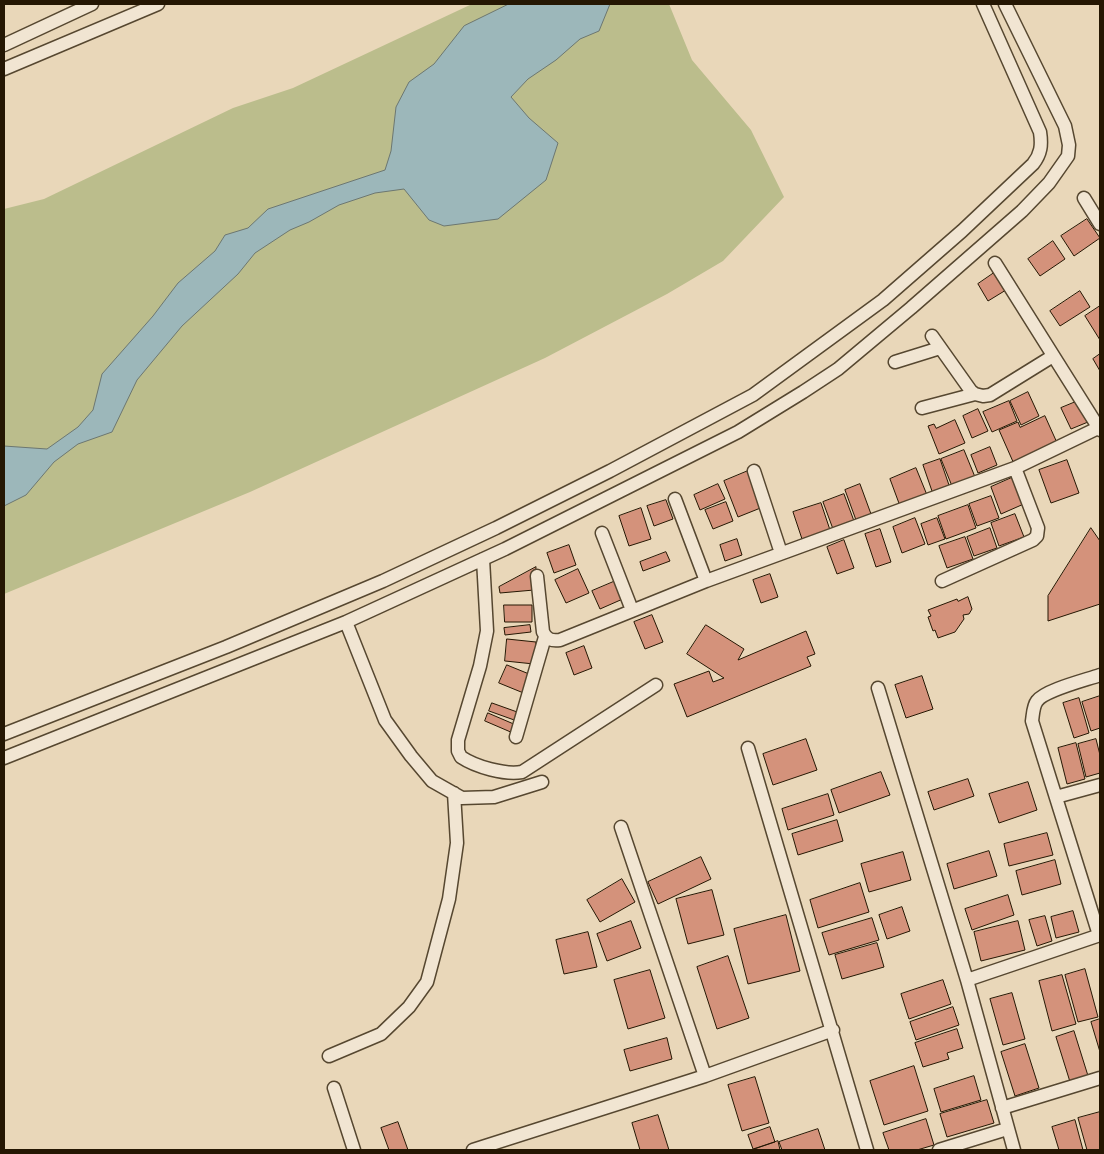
<!DOCTYPE html>
<style>
body{margin:0}
#map{position:relative;width:1104px;height:1154px;overflow:hidden;background:#e9d7b9;font-family:Vollkorn,serif}
canvas{display:block}
.frame{position:absolute;inset:0;border:5px solid #251703;pointer-events:none}
</style>
<div id="map">
<canvas width="1104" height="1154"></canvas>
<div class="frame"></div>
</div>
<script>
const ctx = document.querySelector('canvas').getContext('2d');
ctx.lineJoin = 'round';
function paint(path, color) {
  ctx.fillStyle = color;
  ctx.fill(path, 'evenodd');
}
function stroke(path, color, width, dash) {
  ctx.strokeStyle = color;
  ctx.lineWidth = width;
  ctx.lineCap = dash ? 'butt' : 'round';
  ctx.setLineDash(dash || []);
  ctx.stroke(path);
}
paint(new Path2D(`
 M472 4H669L692 60 751 130 784 197 723 261 667 294 545 358 250 492 4 594V209L44 199 233 108 293 88Z`), '#bbbd8c');
const water = new Path2D(`
 M509 4H610L599 31 580 39 556 60 528 79 511 97 529 118 558 143 546 180 498 219 444 226 429 220 404 189 375 193 339 205 309 222 290 230 255 253 238 274 182 326 137 380 112 432 78 444 54 462 26 495 4 506V446L47 449 78 427 93 410 102 374 153 316 178 283 215 251 225 235 248 228 268 209 385 170 391 151 396 107 409 82 434 64 464 26Z`);
paint(water, '#9cb7ba');
stroke(water, '#6c7771', 1);
const building = new Path2D(`
 M1087 219 1100 238 1074 256 1061 236Z
 M1053 241 1065 259 1040 276 1028 259Z
 M994 273 1006 290 988 301 978 284Z
 M1080 291 1090 307 1060 326 1050 311Z
 M1100 306V340L1085 316Z
 M1100 354V371L1093 359Z
 M1028 392 1039 416 1021 425 1010 401Z
 M1009 401 1017 421 992 432 983 412Z
 M1078 401 1088 422 1071 429 1061 408Z
 M978 409 988 431 972 438 963 416Z
 M1045 416 1058 445 1014 464 999 430 1018 422 1020 427Z
 M955 420 965 443 939 454 928 426 934 424 936 428Z
 M990 447 997 465 978 473 971 455Z
 M964 450 975 477 952 486 941 459Z
 M940 459 950 488 933 494 923 465Z
 M1067 460 1079 493 1051 503 1039 470Z
 M916 468 927 495 900 506 890 479Z
 M748 471 763 507 738 517 724 481Z
 M1016 476 1026 503 1001 514 991 487Z
 M718 484 725 499 700 510 694 495Z
 M860 484 871 514 856 520 845 490Z
 M844 494 854 521 833 529 823 502Z
 M991 496 999 518 977 526 969 504Z
 M666 500 673 519 654 526 647 506Z
 M726 502 733 521 713 529 705 510Z
 M821 503 830 530 802 539 793 512Z
 M968 505 976 528 946 539 938 516Z
 M641 508 651 539 629 546 619 516Z
 M1015 514 1024 537 999 546 991 523Z
 M915 518 925 544 902 553 893 527Z
 M937 518 945 539 928 545 921 524Z
 M990 528 997 548 974 556 967 537Z
 M1091 528 1100 541V604L1048 621V596Z
 M880 529 891 562 876 567 865 534Z
 M965 537 973 559 947 568 939 546Z
 M737 539 742 555 725 561 720 545Z
 M844 540 854 568 837 574 827 547Z
 M569 545 576 565 554 573 547 553Z
 M666 552 670 561 643 571 640 562Z
 M536 567 534 590 500 593 499 587Z
 M578 569 589 593 566 603 555 580Z
 M770 574 778 597 761 603 753 580Z
 M618 580 625 598 600 609 592 591Z
 M968 597 972 609 969 614 963 615 964 619 955 632 938 638 935 630 933 631 928 617 931 616 928 610 957 599 958 601Z
 M504 605H532V622H505Z
 M652 615 663 642 645 649 634 622Z
 M530 625 531 632 505 635 504 628Z
 M706 625 744 649 738 660 806 631 815 654 807 657 811 666 687 717 674 684 709 671 713 682 724 678 687 654Z
 M507 639 536 642 534 664 505 661Z
 M584 646 592 668 574 675 566 653Z
 M507 665 534 676 526 694 499 683Z
 M922 676 933 709 906 718 895 685Z
 M1100 696V728L1091 731 1082 702Z
 M1079 698 1089 733 1074 738 1063 703Z
 M492 703 520 713 517 721 489 711Z
 M488 713 516 725 513 733 485 721Z
 M806 739 817 770 773 785 763 754Z
 M1096 739 1100 755V773L1086 777 1078 744Z
 M1076 743 1085 779 1067 784 1058 748Z
 M881 772 890 795 839 813 831 790Z
 M968 779 974 796 934 810 928 792Z
 M1028 782 1037 810 999 823 989 794Z
 M828 794 834 815 788 830 782 809Z
 M837 820 843 841 798 855 792 834Z
 M1047 833 1053 855 1009 866 1004 844Z
 M989 851 997 876 954 889 947 864Z
 M903 852 911 880 869 892 861 864Z
 M701 857 711 879 658 904 648 882Z
 M1055 860 1061 884 1022 895 1016 871Z
 M622 879 635 902 600 922 587 900Z
 M860 883 869 912 818 928 810 900Z
 M712 890 724 935 688 944 676 899Z
 M1008 895 1014 915 972 930 965 909Z
 M902 907 910 931 887 939 879 915Z
 M1073 911 1079 932 1056 938 1051 917Z
 M786 915 800 971 748 984 734 929Z
 M1045 916 1052 941 1037 946 1029 920Z
 M872 918 879 940 829 955 822 933Z
 M631 921 641 948 607 961 597 934Z
 M1018 921 1025 950 981 961 974 932Z
 M588 932 597 967 564 974 556 940Z
 M877 943 884 967 842 979 835 955Z
 M728 956 749 1018 717 1029 697 967Z
 M1085 969 1098 1017 1078 1022 1065 975Z
 M650 970 665 1018 628 1029 614 980Z
 M1062 975 1076 1024 1052 1031 1039 981Z
 M943 980 951 1004 909 1019 901 994Z
 M1012 993 1025 1039 1003 1045 990 999Z
 M953 1007 959 1025 916 1040 910 1022Z
 M1100 1019V1052L1091 1022Z
 M957 1029 963 1048 947 1053 949 1059 923 1067 915 1043Z
 M1074 1031 1089 1079 1071 1085 1056 1037Z
 M667 1038 672 1059 630 1071 624 1050Z
 M1025 1044 1039 1088 1015 1096 1001 1052Z
 M914 1066 928 1111 884 1125 870 1081Z
 M974 1076 981 1100 941 1112 934 1089Z
 M755 1077 769 1123 742 1131 728 1085Z
 M987 1100 994 1123 947 1137 940 1114Z
 M1100 1112V1150H1087L1078 1118Z
 M658 1115 669 1150H640L632 1123Z
 M926 1119 934 1145 917 1150H889L883 1133Z
 M1075 1120 1083 1150H1059L1052 1127Z
 M398 1122 408 1150H389L381 1128Z
 M770 1127 775 1142 753 1149 748 1135Z
 M818 1129 825 1150H782L779 1142Z
 M778 1141 780 1150H752Z`);
paint(building, '#d4927b');
stroke(building, '#251703', 1);
const street = new Path2D(`
 M4 45 92 4
 M4 69 158 4
 M1084 198 1100 224
 M995 263 1100 430
 M932 336 971 391 975 394
 M895 362 940 348
 M922 408 975 394 983 396 990 395 1053 356
 M754 471 781 553
 M675 499 706 581
 M602 533 632 610
 M483 559 487 631 480 666 458 740V751L461 757C476 767 505 775 522 772L656 685
 M537 576 543 632C547 640 552 641 560 640L706 581 1015 468 1098 428
 M942 581 1033 540 1037 536 1038 528 1015 468
 M346 622 385 720 411 756 432 781 462 798 494 797 542 782
 M878 688 967 980 1014 1150
 M4 734 226 647 383 581 496 528 610 471 753 395 883 300 962 231 1033 164C1041 154 1042 145 1040 132L983 4
 M516 737 545 637
 M748 748 867 1150
 M4 758 346 622 505 549 738 432 803 392 838 369 911 308 1022 211 1049 183 1068 156 1069 145 1065 126 1005 4
 M1056 797 1100 785
 M621 827 705 1076
 M1099 935 1032 721C1033 715 1033 706 1037 701 1045 690 1086 680 1100 675
 M967 980 1100 935
 M329 1056 381 1034 409 1007 427 982 449 899 457 843 454 793
 M334 1088 354 1150
 M1002 1108 1100 1078
 M473 1150 705 1076 833 1030
 M939 1150 1007 1129`);
stroke(street, '#564730', 15);
stroke(street, '#f1e5d2', 12);
</script>
